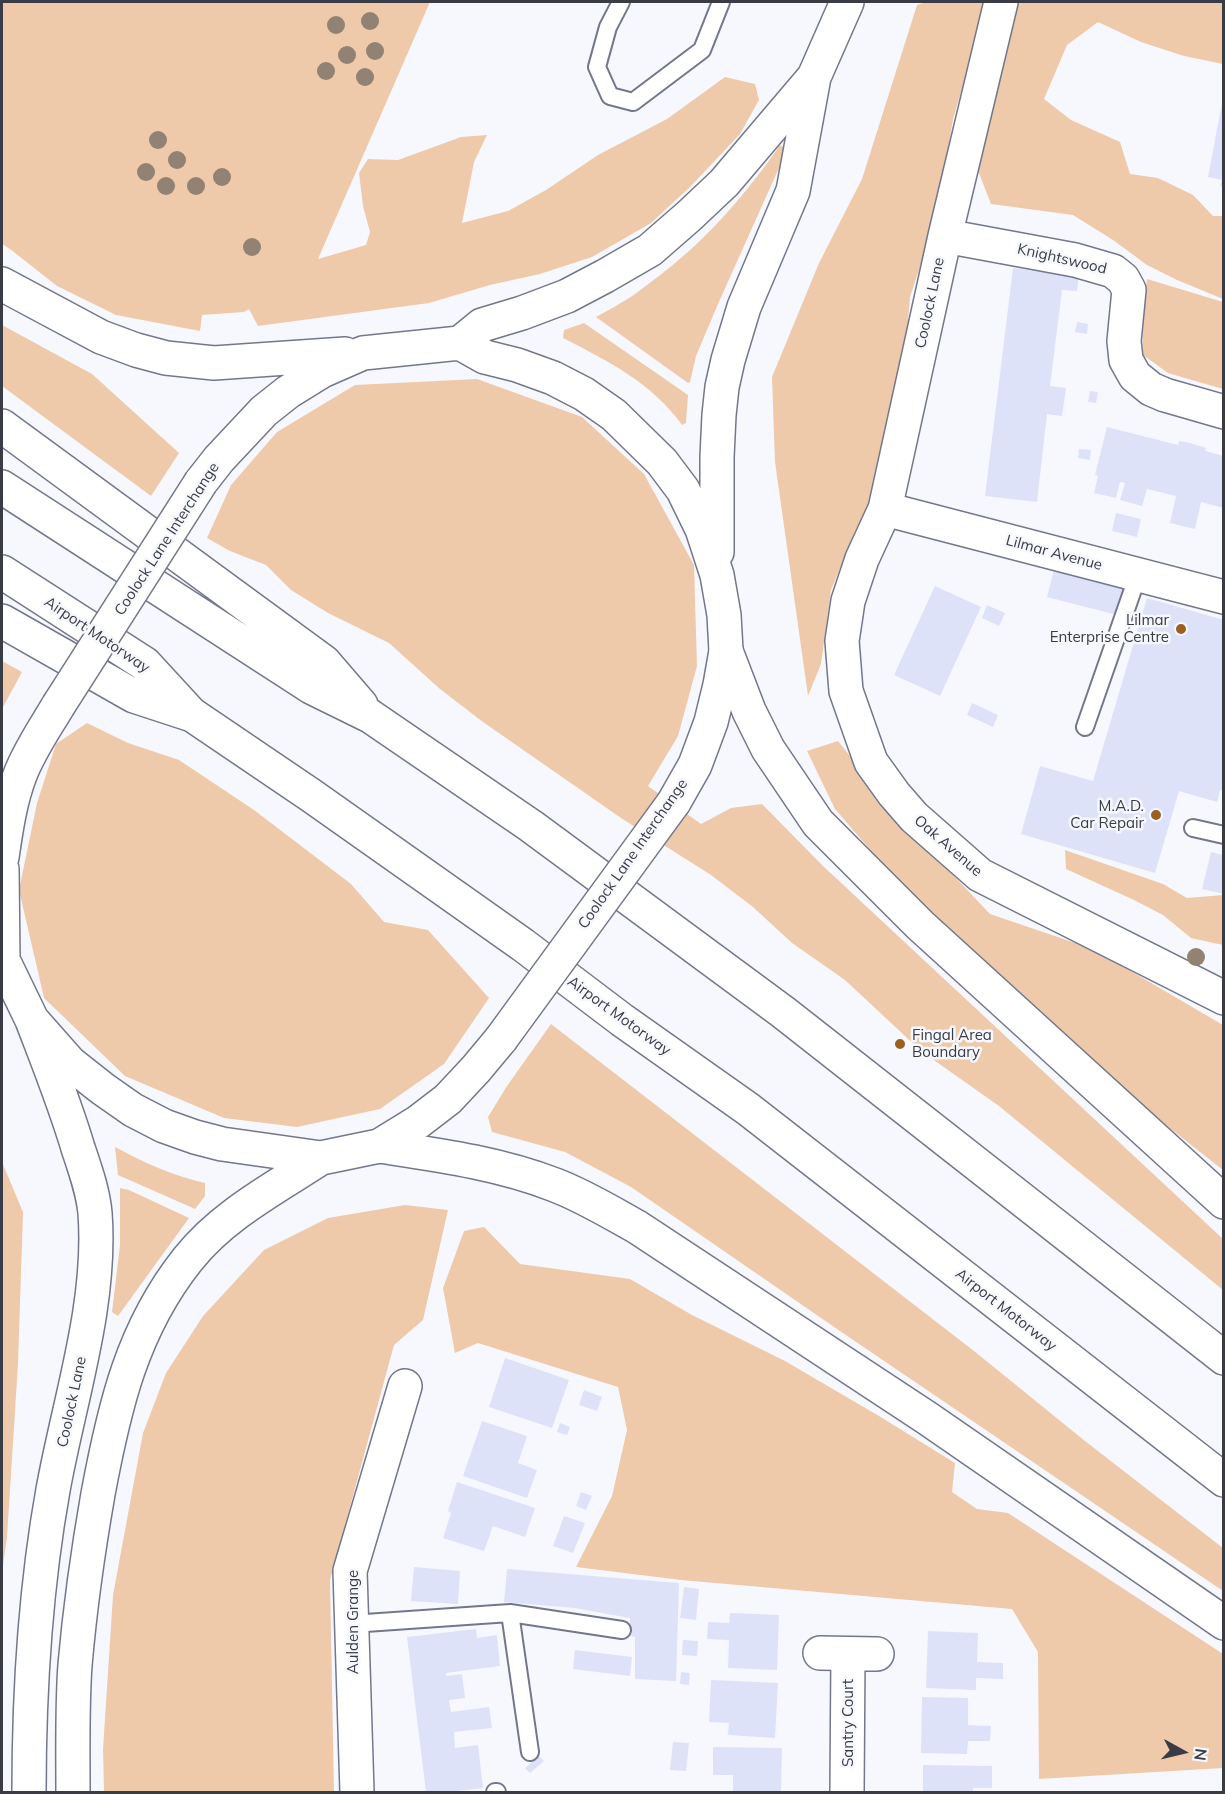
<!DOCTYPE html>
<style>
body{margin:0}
#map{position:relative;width:1225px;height:1794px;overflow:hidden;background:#f7f8fd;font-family:Mulish,sans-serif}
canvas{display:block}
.frame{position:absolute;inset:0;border:3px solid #393c45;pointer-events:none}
.north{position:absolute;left:1153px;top:1722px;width:60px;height:60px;-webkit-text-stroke:4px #f7f8fd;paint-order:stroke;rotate:98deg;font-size:16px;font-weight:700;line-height:24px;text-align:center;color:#393c45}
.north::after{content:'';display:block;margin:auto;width:21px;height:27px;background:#393c45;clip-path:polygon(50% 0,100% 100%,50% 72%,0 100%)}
</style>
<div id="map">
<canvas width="1225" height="1794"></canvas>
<div class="frame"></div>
<div class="north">N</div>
</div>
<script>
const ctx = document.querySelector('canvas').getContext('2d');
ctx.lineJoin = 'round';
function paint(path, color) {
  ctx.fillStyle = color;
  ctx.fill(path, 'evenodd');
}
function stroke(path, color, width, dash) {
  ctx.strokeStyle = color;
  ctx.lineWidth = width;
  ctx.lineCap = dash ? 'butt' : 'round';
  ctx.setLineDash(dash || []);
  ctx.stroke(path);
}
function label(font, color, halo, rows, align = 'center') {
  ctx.font = font + ' Mulish,sans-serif';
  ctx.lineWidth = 5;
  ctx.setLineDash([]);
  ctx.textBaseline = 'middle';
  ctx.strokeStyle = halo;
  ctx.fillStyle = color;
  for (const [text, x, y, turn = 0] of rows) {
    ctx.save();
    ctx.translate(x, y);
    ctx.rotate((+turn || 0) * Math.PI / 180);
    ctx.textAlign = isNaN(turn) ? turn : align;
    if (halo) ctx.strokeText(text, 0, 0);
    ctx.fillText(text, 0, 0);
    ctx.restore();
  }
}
paint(new Path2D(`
 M2 2H430L318 259 366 245 370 232 363 206 359 173 368 159 398 160 461 137 487 135 474 162 462 223 508 211 546 190 598 155 667 119 725 77 755 84 759 100 740 134 690 187 651 223 592 257 540 274 490 285 429 303 258 326 249 309 244 312 202 315 200 331 116 315 57 286 10 249 2 244Z
 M926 2H990L980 27 953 119 937 215 910 297 903 382 892 481 856 529 831 590 821 664 808 696 775 462 772 377 819 263 862 179 917 5Z
 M1011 2H1223V64L1184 56 1141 42 1098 22 1067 45 1044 99 1071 120 1120 142 1130 174 1158 178 1193 195 1213 216H1223V299L1177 280 1147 265 1113 240 1073 215 991 204 975 163Z
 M780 145 787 150 718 304 696 356 690 382 688 383 596 317C610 309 626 301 639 291 698 249 739 204 780 145Z
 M1147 279 1223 302V389L1168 373 1143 355 1142 313Z
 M584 323 688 395 686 423 682 425C652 383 608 361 563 338L564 330Z
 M2 325 92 374 179 453 151 496 2 386Z
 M477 379 582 417 644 474 694 565 697 666 678 736 648 786 701 824 731 808 762 804 823 866 1223 1239V1290L999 1106 921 1051 845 980 792 943 753 907 711 875 621 818 483 722 440 689 389 643 328 613 291 590 266 565 230 551 207 538 231 485 277 432 355 385Z
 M2 661 22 672 2 709Z
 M87 723 128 743 179 760 254 810 351 884 384 922 428 930 489 998 444 1064 380 1109 297 1127 224 1118 125 1076 44 998 19 890 37 803 56 744Z
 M838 741 900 819 990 914 1093 949 1223 1025V1170L1106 1078 915 902 835 809 807 751Z
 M1065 850 1163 884 1187 898 1223 895V945L1191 938 1163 915 1134 900 1066 869Z
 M551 1024 974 1351 1085 1441 1223 1548V1591L837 1329 631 1187 565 1152 492 1132 488 1117 507 1086Z
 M115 1147C143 1162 173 1176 205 1183V1196L195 1209 118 1175Z
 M2 1162 23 1212 18 1364 7 1537 2 1572Z
 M120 1188 129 1190 189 1218 118 1316 112 1312 120 1245Z
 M405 1205 448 1210 423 1320 394 1345 330 1580 334 1792H104L103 1749 113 1595 143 1433 166 1373 203 1316 264 1250 328 1218Z
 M484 1227 520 1264 630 1279 692 1315 785 1361 879 1416 955 1463 952 1492 977 1509 1008 1513 1223 1654V1768L1039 1779 1038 1652 1012 1609 681 1580 576 1567 612 1496 627 1430 618 1387 478 1343 455 1353 443 1288 464 1231Z`), '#eecaab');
paint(new Path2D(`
 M1222 103H1224V187L1220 186 1222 180 1208 177Z
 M1013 268 1079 276 1077 291 1062 290 1050 386 1066 388 1062 416 1047 414 1037 502 985 496Z
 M1077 322 1088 324 1087 334 1075 332Z
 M1090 391 1098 392 1096 403 1088 402Z
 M1107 427 1178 445 1179 441 1190 443 1206 448 1205 451 1224 456V508L1201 502 1195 529 1170 523 1176 496 1147 489 1142 506 1120 500 1125 483 1120 482 1116 498 1094 493 1098 476 1095 475Z
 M1079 449 1091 450 1090 460 1078 458Z
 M1116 513 1141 519 1137 537 1112 531Z
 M1054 570 1128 590 1121 616 1047 597Z
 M935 586 981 607 940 696 894 675Z
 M1147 598 1224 620V791L1220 790 1217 802 1179 791 1155 873 1021 834 1040 766 1093 781Z
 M987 605 1005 613 999 626 982 618Z
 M972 703 998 715 993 727 967 715Z
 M1211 852 1224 855V894L1202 889Z
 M505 1358 569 1380 552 1428 489 1407Z
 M584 1390 602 1397 597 1411 579 1405Z
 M482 1421 527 1436 518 1463 537 1470 527 1498 463 1476Z
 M560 1423 570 1427 567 1435 557 1432Z
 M457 1482 535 1508 525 1537 493 1526 484 1551 443 1538 451 1513 448 1511Z
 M581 1492 592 1496 586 1510 576 1506Z
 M564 1516 585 1523 573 1553 553 1546Z
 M414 1567 460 1571 458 1604 411 1601Z
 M507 1569 679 1583 676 1681 635 1679V1637L630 1636V1618L574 1608 504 1602Z
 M684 1587 699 1589 696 1620 680 1618Z
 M730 1613 779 1615 777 1670 728 1668 729 1640 707 1639 708 1622 729 1623Z
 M476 1629 477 1638 497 1635 500 1666 446 1673V1676L462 1674 465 1698 449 1700 451 1712 489 1707 492 1728 454 1732 455 1748 478 1745 483 1788 448 1792H426L407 1637Z
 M928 1631 978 1633 977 1662 1003 1663V1679L976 1678V1690L926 1688Z
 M683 1640 698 1641 697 1656 682 1655Z
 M575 1650 632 1657 630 1676 573 1669Z
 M681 1672 690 1673 689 1685 680 1684Z
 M711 1680 778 1683 775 1738 728 1735 729 1723 709 1722Z
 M922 1697 968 1698V1725L991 1726 990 1741H968L967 1754 921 1753Z
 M673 1742 689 1743 686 1771 670 1770Z
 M713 1747 782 1748 781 1792H733V1775H713Z
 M539 1756 544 1761 530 1773 525 1768Z
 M923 1765 992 1766V1788H973V1792H923Z`), '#dde2f9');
const lane = new Path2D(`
 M621 2 608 27 597 67 610 96 633 102 702 50 721 2
 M1085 727 1138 575
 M1193 828 1224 835
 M510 1613 530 1752
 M351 1624 510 1613 622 1630
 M495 1792H497`);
const street = new Path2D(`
 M1001 2 945 236 885 509 862 559 848 601 842 641 846 691 871 762 894 794 914 817 980 875 1224 998
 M945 236 1075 260 1113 271 1123 279 1129 290 1124 341 1126 360 1135 376 1151 389 1165 395 1224 412
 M885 509 1224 597
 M820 1653 877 1654
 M357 1792 350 1571 405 1386
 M847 1792 848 1654`);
const secondary = new Path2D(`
 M2 284 101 337 136 350 166 358 214 363 345 354
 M460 343 482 325 522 313 567 296 605 276 650 250 689 216 724 183 814 77
 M201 482 219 459 264 411 288 392 322 371 363 353 460 343 485 357 517 365 553 378 584 394 614 415 662 462 683 490 702 529 717 575 724 615 726 651 720 685 711 722 695 765 674 802
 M717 552V457L719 415 722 387 728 360 744 307 793 191 814 77 847 2
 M2 857C6 830 10 801 20 775 29 751 45 728 58 706
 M2 869 3 960 32 1020 70 1063 103 1089 133 1110 164 1126 195 1137 222 1144 321 1158 379 1146 418 1122 448 1099 476 1069 501 1039
 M29 1792C29 1691 35 1590 53 1490 69 1401 102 1305 95 1213 93 1191 85 1169 78 1148 65 1104 48 1062 32 1020
 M73 1792C73 1750 72 1707 75 1665 80 1608 88 1551 98 1494 114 1408 132 1329 188 1259 223 1215 275 1188 321 1158`);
const highway = new Path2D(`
 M2 426 324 662 361 705
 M2 487 311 687 370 716 531 826 783 1012 1224 1358
 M2 572 145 664 191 714 312 796 523 945 622 1020 748 1109 1224 1480
 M2 621 134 696 189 714
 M726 651 749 711 768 749 818 823 920 925 1224 1202
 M379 1146C438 1155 498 1163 555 1185 584 1196 610 1212 637 1227L927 1418 1224 1623`);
stroke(lane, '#73778c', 20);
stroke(street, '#73778c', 36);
stroke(secondary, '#73778c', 36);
stroke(highway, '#73778c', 36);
stroke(lane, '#fff', 16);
stroke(street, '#fff', 33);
stroke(secondary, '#fff', 33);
stroke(highway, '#fff', 33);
const secondaryBridge = new Path2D(`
 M58 706 201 482
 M501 1039 674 802`);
stroke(secondaryBridge, '#73778c', 36, []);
stroke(secondaryBridge, '#fff', 33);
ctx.fillStyle = '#918273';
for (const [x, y] of [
 [370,21],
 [336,25],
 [375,51],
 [347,55],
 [326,71],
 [365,77],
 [158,140],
 [177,160],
 [146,172],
 [222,177],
 [166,186],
 [196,186],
 [252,247],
 [1196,957]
]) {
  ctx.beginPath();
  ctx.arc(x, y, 9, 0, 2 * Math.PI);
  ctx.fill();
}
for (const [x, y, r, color] of [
 [1181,629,6,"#9b6021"],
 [1156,815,6,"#9b6021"],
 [900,1044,6,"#9b6021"]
]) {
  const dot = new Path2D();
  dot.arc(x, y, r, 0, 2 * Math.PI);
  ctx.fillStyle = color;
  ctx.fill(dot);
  stroke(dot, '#f7f8fd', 2);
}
label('15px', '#393c45', '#f7f8fd', [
 ["Knightswood",1062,259,13],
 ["Coolock Lane",930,303,-78],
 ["Coolock Lane Interchange",167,539,-57],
 ["Lilmar Avenue",1054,553,15],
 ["Airport Motorway",97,635,34],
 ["Oak Avenue",948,846,41],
 ["Coolock Lane Interchange",633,854,-55],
 ["Airport Motorway",619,1016,36],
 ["Airport Motorway",1006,1310,38],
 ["Coolock Lane",72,1402,-78],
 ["Aulden Grange",353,1622,-90],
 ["Santry Court",848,1723,-90]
]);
label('15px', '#393c45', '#f7f8fd', [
 ["Lilmar",1169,620],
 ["Enterprise Centre",1169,637],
 ["M.A.D.",1144,806],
 ["Car Repair",1144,823],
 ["Fingal Area",912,1035,"left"],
 ["Boundary",912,1052,"left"]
], 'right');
</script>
